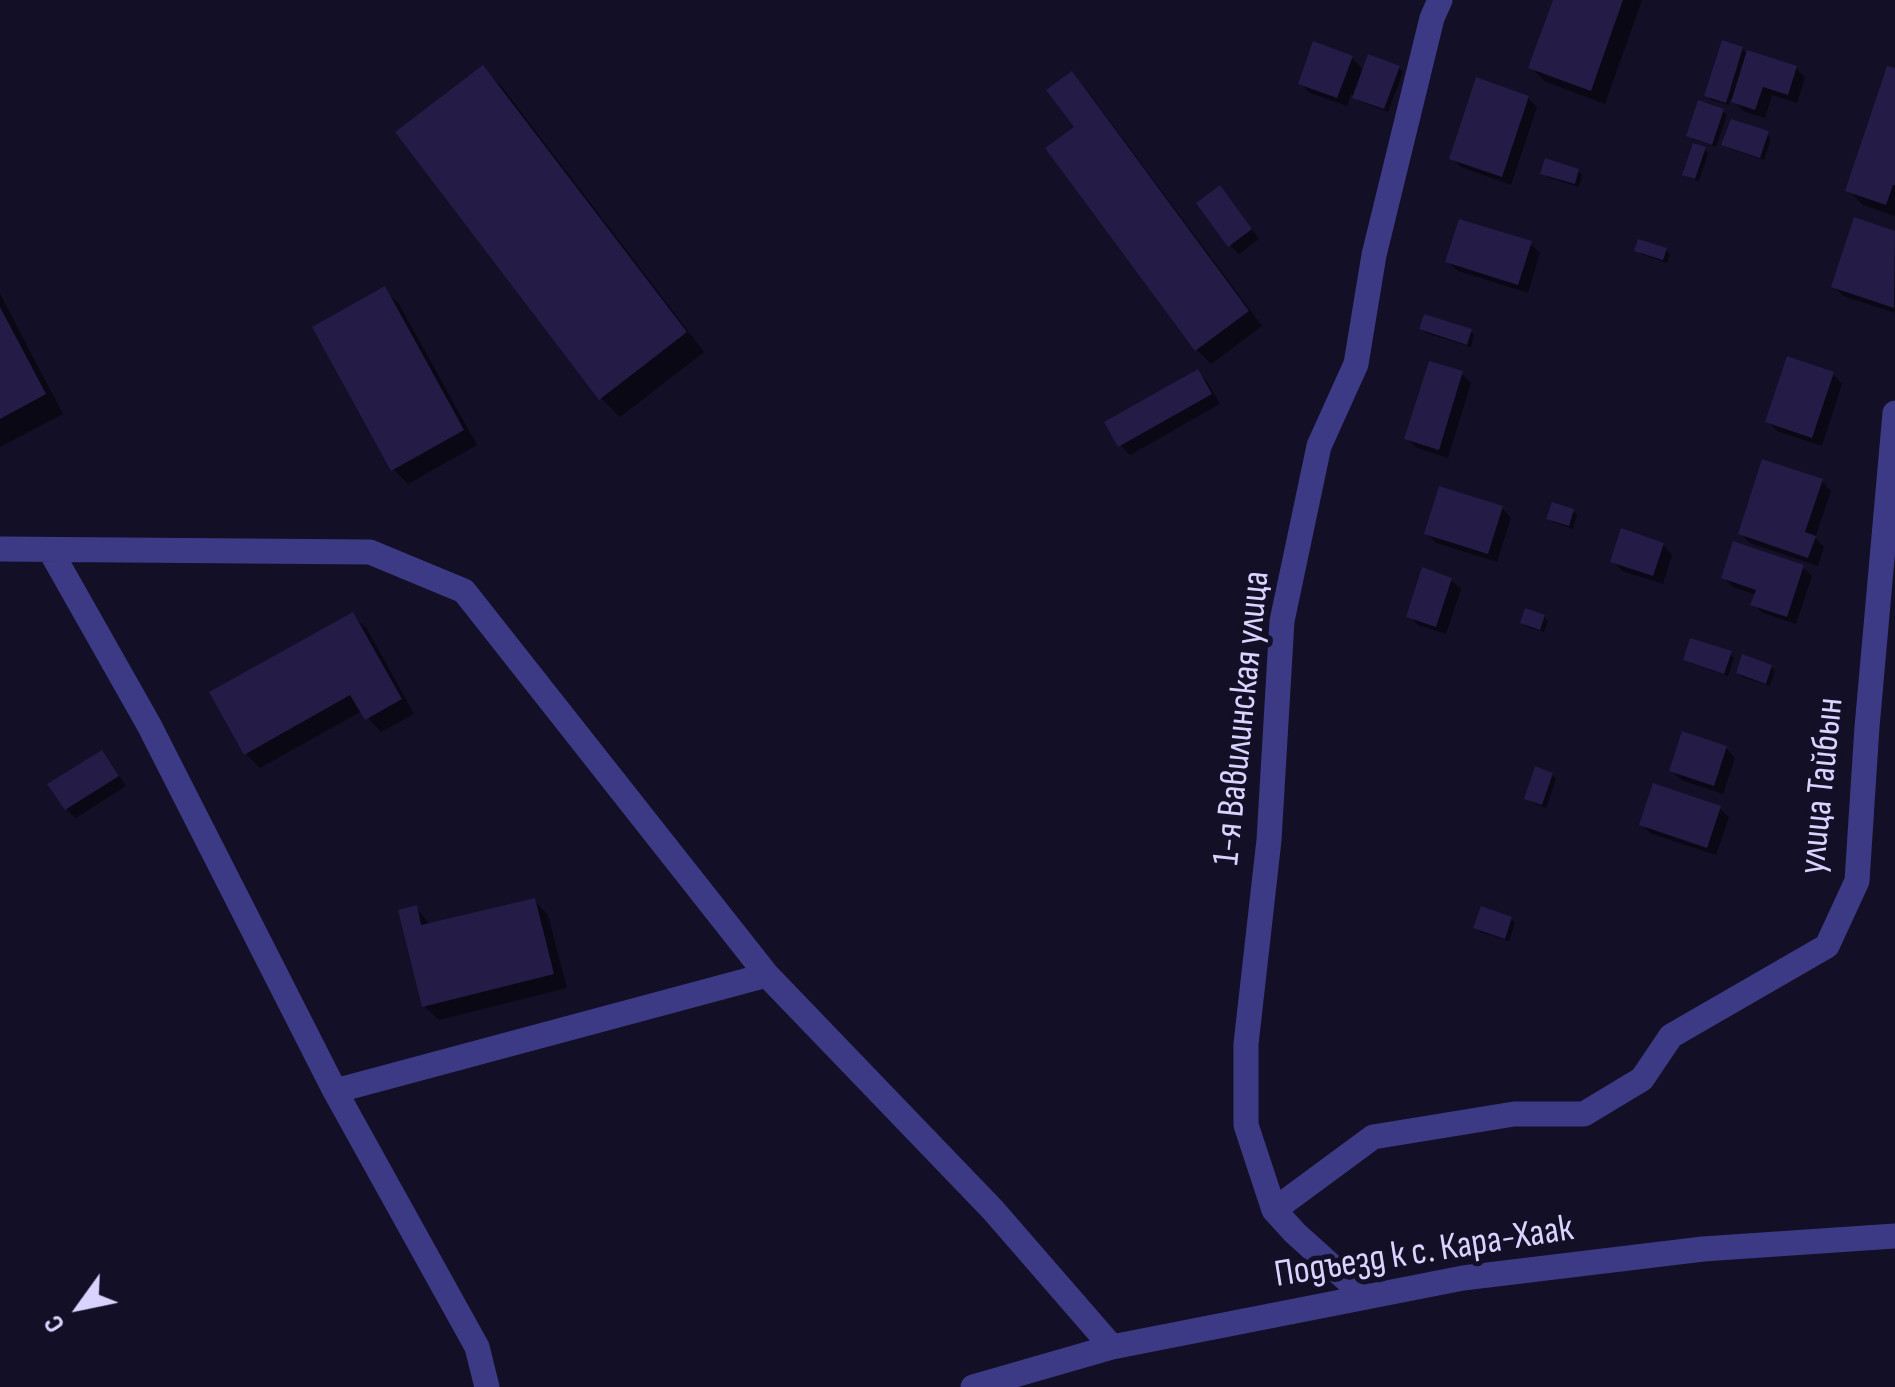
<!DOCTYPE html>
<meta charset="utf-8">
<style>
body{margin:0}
#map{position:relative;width:1895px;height:1387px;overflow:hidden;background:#130f26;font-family:"Sofia Sans Condensed",sans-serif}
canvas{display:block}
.north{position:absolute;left:30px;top:1257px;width:100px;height:100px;-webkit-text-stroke:8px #130f26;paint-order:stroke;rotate:237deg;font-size:28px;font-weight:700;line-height:40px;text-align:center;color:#d9d4ff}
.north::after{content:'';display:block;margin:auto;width:35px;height:45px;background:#d9d4ff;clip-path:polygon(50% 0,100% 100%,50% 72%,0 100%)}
</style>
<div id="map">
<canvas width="1895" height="1387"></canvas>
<div class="north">С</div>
</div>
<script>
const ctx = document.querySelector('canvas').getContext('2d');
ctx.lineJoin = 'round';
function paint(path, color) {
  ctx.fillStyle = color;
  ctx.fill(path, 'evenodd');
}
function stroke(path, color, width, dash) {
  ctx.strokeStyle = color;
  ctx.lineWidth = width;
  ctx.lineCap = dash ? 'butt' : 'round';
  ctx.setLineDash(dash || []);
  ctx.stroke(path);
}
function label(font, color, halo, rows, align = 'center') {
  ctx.font = font + ' "Sofia Sans Condensed",sans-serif';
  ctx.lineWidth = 10;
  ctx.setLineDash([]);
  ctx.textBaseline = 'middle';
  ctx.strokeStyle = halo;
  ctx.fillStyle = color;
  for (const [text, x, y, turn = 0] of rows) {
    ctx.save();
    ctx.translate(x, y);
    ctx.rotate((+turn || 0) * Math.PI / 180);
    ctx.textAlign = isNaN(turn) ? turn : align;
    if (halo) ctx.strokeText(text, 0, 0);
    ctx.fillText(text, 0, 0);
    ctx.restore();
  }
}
paint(new Path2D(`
 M1556 0H1642L1605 104 1546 82 1531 68Z
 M1742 49 1746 53 1796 68 1805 78 1797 103 1772 95 1765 118 1743 111 1731 99 1729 105 1711 100 1707 95Z
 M1352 58 1364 71 1399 68 1403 72 1388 112 1359 101 1351 94 1347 106 1310 93 1300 83Z
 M483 68 502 87 704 352 620 417 601 398Z
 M1895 71V216L1863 205 1848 190Z
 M1072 75 1086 89 1262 326 1211 364 1197 350 1049 149 1077 127Z
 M1528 98 1537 107 1511 185 1461 167 1452 158Z
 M1723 111 1727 115 1716 147 1693 139 1689 135Z
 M1767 134 1771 138 1764 160 1728 148 1724 144Z
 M1704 149 1708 153 1699 181 1689 178 1685 174Z
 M1578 171 1582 175 1579 187 1547 177 1543 173Z
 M1229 198 1259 239 1239 254 1230 245Z
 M1856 220 1895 234V313L1843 296 1834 286Z
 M1530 244 1540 253 1528 293 1458 271 1448 262Z
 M1637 250H1665L1670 254 1667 263 1641 254Z
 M384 290 399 304 477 445 408 484 393 469Z
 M0 294 63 414 0 447Z
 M1422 329 1470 331 1474 335 1471 347 1426 333Z
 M1198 372 1207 382 1220 404 1130 455 1120 445Z
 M1462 374 1471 383 1448 458 1417 448 1407 439Z
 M1833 374 1842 384 1822 446 1777 431 1768 421Z
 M1822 481 1831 491 1815 538 1824 547 1818 566 1750 543 1740 533Z
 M1502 508 1511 518 1497 562 1436 543 1427 533Z
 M1573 511 1577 515 1573 529 1553 522 1549 518Z
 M1663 545 1672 555 1663 584 1622 571 1613 561Z
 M1802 567 1812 576 1796 624 1763 613 1753 604 1757 595 1733 587 1724 578Z
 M1451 580 1461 589 1446 634 1418 625 1409 616Z
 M352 615 367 629 414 714 381 732 362 711 260 768 246 754Z
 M1544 617 1548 621 1544 632 1527 627 1523 623Z
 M1730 654 1734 658 1728 676 1690 663 1685 659Z
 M1771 667 1775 671 1770 686 1742 677 1738 673Z
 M1726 748 1735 758 1723 794 1681 780 1672 770Z
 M101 753 111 763 126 786 76 818 66 809Z
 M1552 775 1556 779 1546 808 1531 802 1527 798Z
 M1719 808 1729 817 1716 855 1652 834 1642 825Z
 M534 900 548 915 567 988 439 1020 424 1006 416 908 431 926Z
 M1511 919 1515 923 1509 941 1480 932 1476 927Z`), '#0007');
paint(new Path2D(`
 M1553 0H1623L1591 91 1528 68Z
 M1722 40 1743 47 1726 103 1704 96Z
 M1313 41 1353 56 1337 98 1298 84Z
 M1747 50 1797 66 1788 95 1763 87 1755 110 1731 102Z
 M1368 54 1400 66 1384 109 1352 98Z
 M483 65 687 332 599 400 395 132Z
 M1887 66 1895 68V185H1893L1886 205 1845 191Z
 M1072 71 1249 311 1195 351 1045 148 1074 127 1046 90Z
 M1476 77 1529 96 1502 177 1449 159Z
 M1698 100 1724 109 1712 145 1686 136Z
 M1731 119 1769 131 1760 158 1721 145Z
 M1693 143 1706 147 1695 179 1682 175Z
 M1545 158 1579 169 1575 184 1540 174Z
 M1220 185 1252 229 1228 247 1196 203Z
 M1854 217 1895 231 1894 308 1831 287Z
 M1459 219 1532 241 1518 285 1445 262Z
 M1638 239 1667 248 1663 260 1634 251Z
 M385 286 464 430 391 471 312 327Z
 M0 307 46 394 0 419Z
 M1424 314 1472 329 1467 345 1419 329Z
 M1787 356 1834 372 1812 438 1765 422Z
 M1429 361 1463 371 1439 450 1404 439Z
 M1198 369 1212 394 1118 447 1104 422Z
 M1762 459 1823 479 1805 532 1816 536 1808 558 1738 534Z
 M1439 486 1503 506 1488 554 1424 534Z
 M1552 502 1574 509 1569 526 1546 519Z
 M1621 528 1664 543 1653 576 1610 562Z
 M1733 541 1804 565 1787 617 1750 605 1756 590 1721 578Z
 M1422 567 1452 578 1436 627 1406 617Z
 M1525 608 1545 615 1540 630 1520 623Z
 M353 612 402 699 365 720 350 695 244 755 209 692Z
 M1690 638 1732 651 1724 674 1683 660Z
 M1742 654 1772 665 1766 684 1736 673Z
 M1682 731 1727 746 1714 786 1669 771Z
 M102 750 119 776 65 810 47 784Z
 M1535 766 1553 773 1542 805 1524 799Z
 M1653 783 1721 806 1707 848 1639 825Z
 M535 898 554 974 422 1007 398 910 417 905 421 925Z
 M1481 906 1512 917 1505 939 1473 928Z`), '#241b47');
stroke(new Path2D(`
 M0 549 370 552 464 591 767 975 993 1210 1112 1347
 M50 550 149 725 335 1091 477 1347 487 1387
 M335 1091 767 975
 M1274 1210 1373 1137 1514 1114H1584L1642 1079 1671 1036 1827 946 1857 881 1867 727 1895 413
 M1366 1297 1295 1233 1274 1210 1246 1125V1044L1269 840 1282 621 1319 446 1356 364 1374 255 1432 18 1440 0
 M973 1387 1112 1347 1463 1278 1703 1249 1895 1236`), '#3d3a85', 25);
label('38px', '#d9d4ff', '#130f26', [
 ["1-я Вавилинская улица",1243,718,-84],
 ["улица Тайбын",1823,786,-84],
 ["Подъезд к с. Кара-Хаак",1424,1253,-9]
]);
</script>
